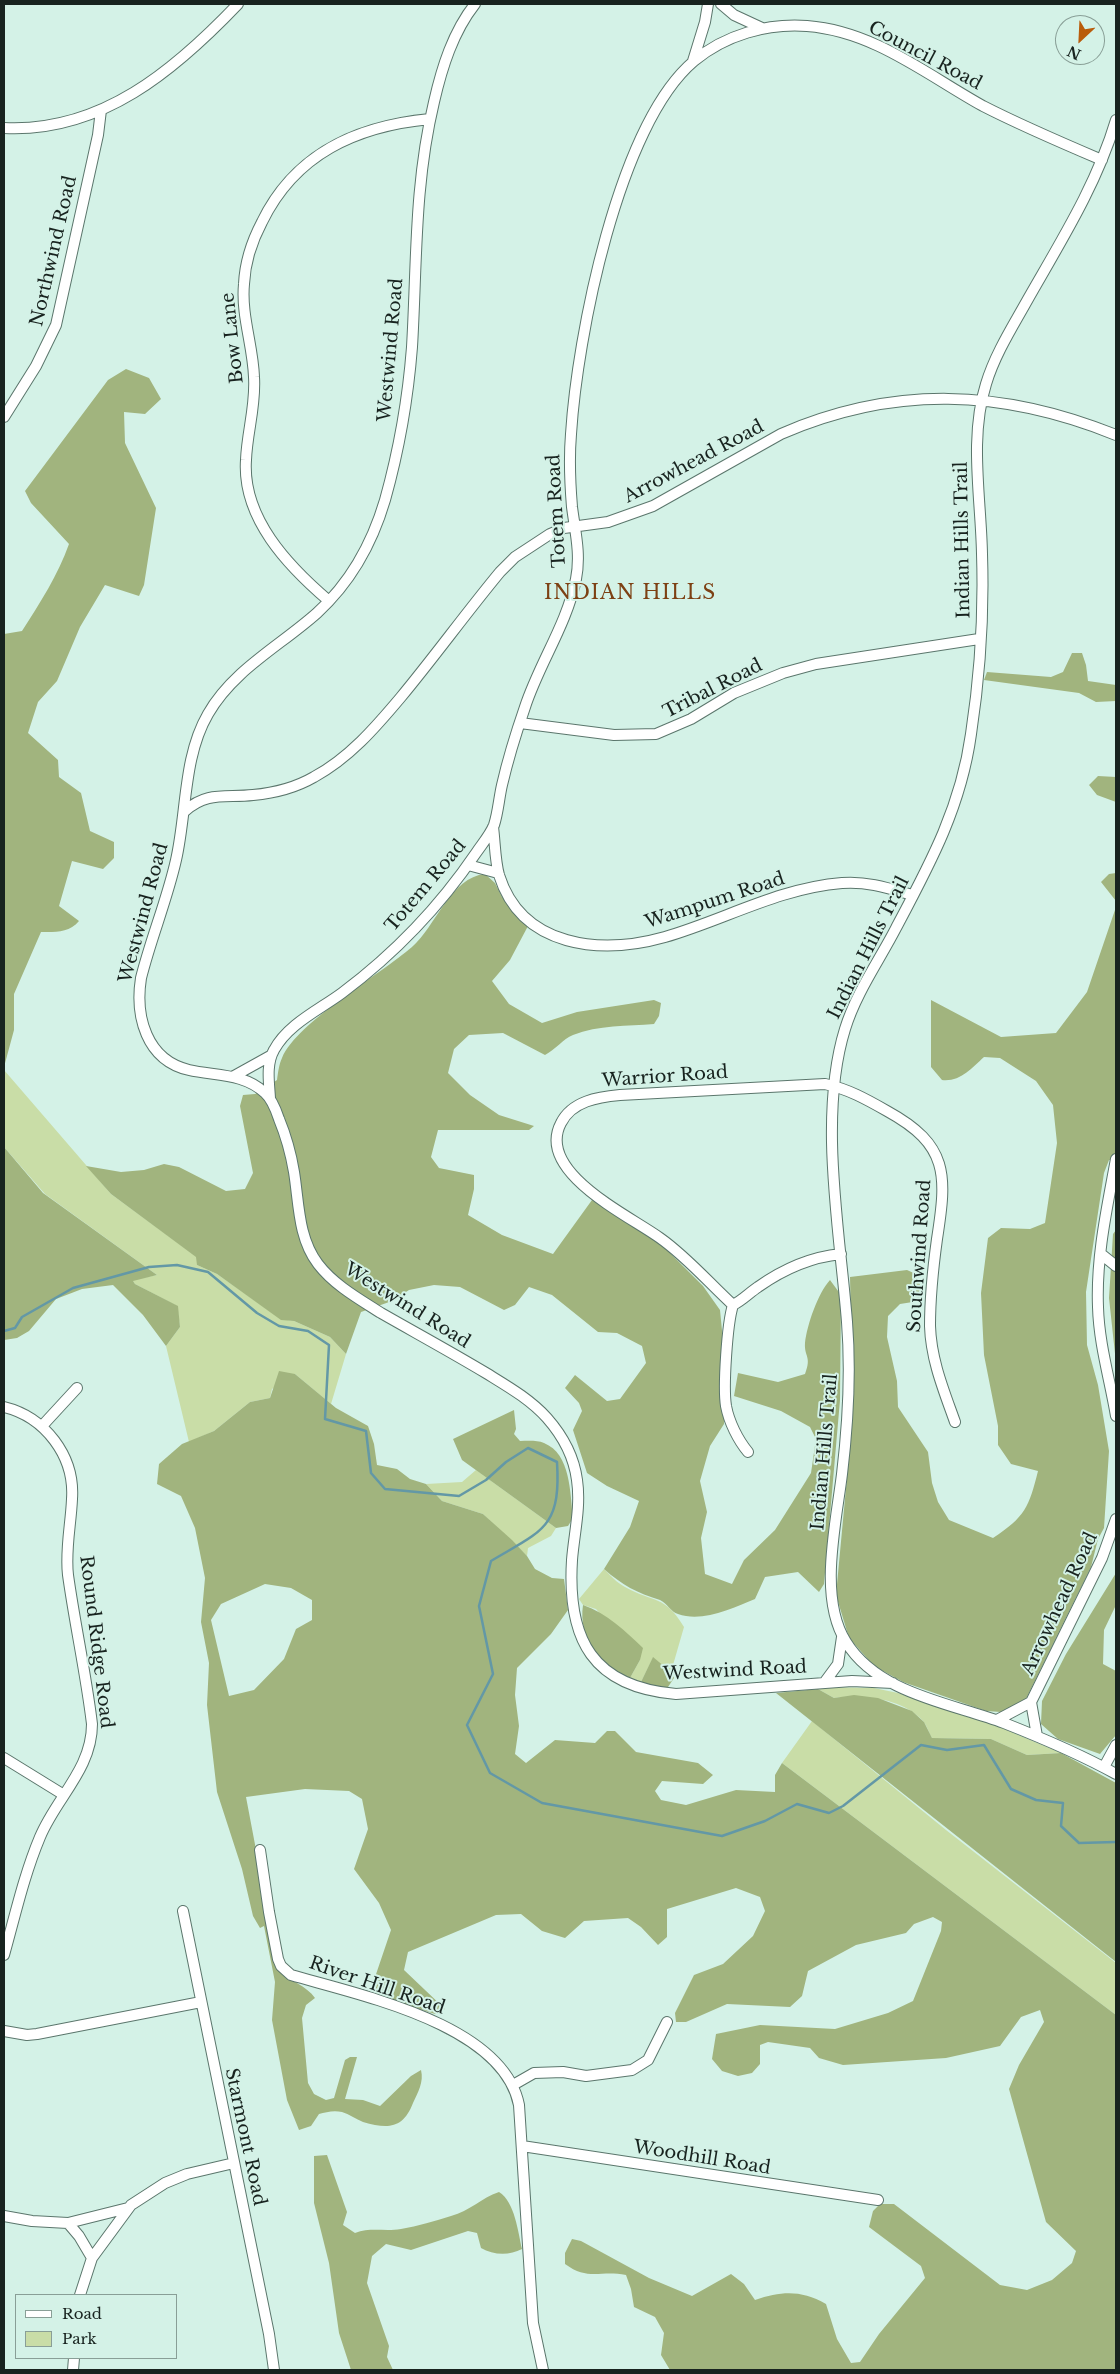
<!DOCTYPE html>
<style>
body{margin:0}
#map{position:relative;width:1120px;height:2374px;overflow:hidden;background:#d4f2e7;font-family:"Libre Baskerville",serif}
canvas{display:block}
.frame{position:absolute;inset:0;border:5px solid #18231f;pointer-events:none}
.legend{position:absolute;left:15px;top:2294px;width:162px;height:65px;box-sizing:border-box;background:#d4f2e7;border:1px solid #899f97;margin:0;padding:6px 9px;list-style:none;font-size:15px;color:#18231f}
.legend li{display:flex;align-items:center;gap:10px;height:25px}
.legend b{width:25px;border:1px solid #899f97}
.north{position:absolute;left:1055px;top:15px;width:50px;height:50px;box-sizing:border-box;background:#d4f2e7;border:1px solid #899f97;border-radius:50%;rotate:205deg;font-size:14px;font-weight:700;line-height:20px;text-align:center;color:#18231f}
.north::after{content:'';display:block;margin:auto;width:18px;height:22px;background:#b95c0b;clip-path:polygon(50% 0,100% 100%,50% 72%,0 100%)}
</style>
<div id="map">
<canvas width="1120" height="2374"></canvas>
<div class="frame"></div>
<ul class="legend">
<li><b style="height:6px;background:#fff"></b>Road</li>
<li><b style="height:14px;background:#c9dda7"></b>Park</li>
</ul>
<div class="north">N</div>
</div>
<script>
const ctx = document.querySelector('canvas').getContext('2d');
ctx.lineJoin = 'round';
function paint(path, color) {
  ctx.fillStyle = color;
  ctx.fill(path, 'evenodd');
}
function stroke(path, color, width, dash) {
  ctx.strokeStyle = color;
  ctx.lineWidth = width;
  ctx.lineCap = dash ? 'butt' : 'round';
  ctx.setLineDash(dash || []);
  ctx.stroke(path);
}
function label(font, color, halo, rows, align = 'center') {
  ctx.font = font + ' "Libre Baskerville",serif';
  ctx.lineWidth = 4;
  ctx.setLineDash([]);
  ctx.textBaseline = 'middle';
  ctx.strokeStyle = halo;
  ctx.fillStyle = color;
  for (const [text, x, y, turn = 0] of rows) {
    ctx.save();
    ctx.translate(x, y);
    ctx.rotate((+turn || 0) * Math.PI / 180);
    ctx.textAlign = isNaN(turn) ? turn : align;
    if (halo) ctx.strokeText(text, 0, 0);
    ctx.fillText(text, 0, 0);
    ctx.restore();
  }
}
paint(new Path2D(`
 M4 1070 111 1194 197 1257V1265L217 1274 281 1319 294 1321 330 1337 346 1354 331 1404 295 1374 272 1389 270 1398 250 1402 214 1431 189 1442 166 1346 180 1327 177 1306 135 1284 132 1280 157 1275 45 1194 4 1147Z
 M476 1470 556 1528 551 1536 528 1548 527 1556 483 1514 442 1501 426 1484 462 1482Z
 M604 1569C610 1575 617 1583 625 1587 654 1603 665 1595 684 1627L671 1672 653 1658 641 1682 630 1678 640 1660 596 1609 583 1605 579 1599Z
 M827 1687 874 1688 898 1693 995 1725 1061 1753 1027 1755 991 1739 932 1738C929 1733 927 1726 923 1721 903 1698 862 1694 834 1698L818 1689Z
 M812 1721 946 1830 1116 1963V2015L782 1763Z`), '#c9dda7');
paint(new Path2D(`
 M126 369 149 378 161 399 145 414 124 412 125 443 156 508 144 585 139 596 105 585 80 627 57 681 38 702 28 733 58 760 59 777 81 793 90 831 114 842V858L103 869 72 861 59 906 79 921C69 933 56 932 41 932L14 994V1030L4 1067V634L22 631C40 603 58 575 69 544L31 503 25 491 108 380Z
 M1072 653H1082L1086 665 1088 681 1116 685V701L1096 702 1079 693 984 680 987 672 1051 677 1063 672Z
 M1098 776 1116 777V802L1097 795 1089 785Z
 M1116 873V901L1101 882 1109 874Z
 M485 874 495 883 502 897 528 926 510 960 492 981 509 1004 542 1023 577 1012 654 1000 661 1003 659 1016 654 1024C628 1026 598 1025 573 1035 563 1039 555 1050 545 1055L503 1033 469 1035 454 1049 448 1073 470 1095 499 1115 534 1126 529 1130H438L431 1157 439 1168 474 1175V1189L468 1215 502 1235 553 1254 592 1200 663 1246 703 1286 720 1310 724 1351V1424L710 1446 700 1481 707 1512 701 1538 705 1574 732 1584 744 1560 775 1530 811 1473 816 1439 810 1427 781 1411 734 1396 738 1373 778 1382 805 1374C812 1356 804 1357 805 1343 807 1325 818 1293 830 1280L841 1295 840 1400 824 1584 819 1592 798 1572 765 1577 755 1599C733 1608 702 1623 678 1614 671 1612 667 1603 660 1600 637 1593 622 1585 604 1569L630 1527 639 1501 607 1486 587 1473 573 1430 582 1411 579 1403 565 1388 575 1375 607 1401 620 1399 646 1363 642 1346 617 1333 598 1332 552 1295 529 1287 515 1305 504 1310 460 1287 434 1285 409 1290 392 1301 361 1312 346 1354 330 1337 294 1321 281 1320 217 1274 197 1265 196 1257 111 1194 86 1166 121 1172 144 1170 164 1164 179 1167 226 1191 245 1189 253 1173 240 1106 243 1095 255 1094 277 1080C278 1073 279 1064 282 1058 297 1022 381 974 412 947 436 926 451 877 485 874Z
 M1116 907V1162L1109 1160 1104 1173 1086 1292 1087 1345 1098 1385 1109 1451 1104 1528 1098 1539 1091 1567 1026 1699 1018 1707 1001 1712 986 1711 903 1682 874 1666 849 1638 836 1595 853 1413 850 1277 907 1270 918 1275 921 1290 919 1301 900 1304 888 1316 887 1337 897 1381 898 1407 928 1452 932 1483 938 1502 949 1520 993 1538C1025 1517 1029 1507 1038 1471L1011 1464 998 1445V1426L984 1355 981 1293 988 1238 1001 1228 1030 1229 1045 1223 1057 1143 1053 1105 1036 1081 1000 1058 984 1057C971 1069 960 1082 942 1080L931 1067V1000L1001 1037 1056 1033 1087 992Z
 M4 1147 43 1193 157 1275 133 1281 135 1284 178 1306 180 1327 166 1346 143 1315 113 1285 82 1289 56 1299 29 1331 17 1338 4 1340Z
 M1116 1230V1363L1109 1298 1113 1234Z
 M279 1371 295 1374 336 1408 368 1426 374 1444 377 1465 397 1469 410 1479 426 1484 442 1501 483 1514 512 1540 527 1556 535 1569 552 1578 564 1579 568 1610 551 1634 517 1668 515 1695 519 1726 515 1754 526 1763 555 1740 595 1743 607 1731H615L636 1752 698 1763 713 1775 703 1784 662 1781 655 1791 661 1800 686 1805 736 1790 775 1792V1775L782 1763 1116 2015V2370H670L661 2355 664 2333 655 2317 634 2307 631 2289 626 2275C600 2270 588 2281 565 2264V2253L572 2239 581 2241 649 2278 692 2296 731 2274 744 2284 755 2300C782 2291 801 2290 826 2304L837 2339 851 2363 860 2362 879 2334 925 2278 921 2266 869 2227 873 2211 880 2204H894L1000 2285 1027 2290 1052 2280 1072 2263 1076 2251 1046 2222 1009 2089 1019 2065 1044 2022 1040 2010 1021 2017 1000 2046 946 2058 843 2065 819 2058 810 2048 768 2042 760 2045V2064L752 2073 738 2076 722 2071 712 2059 716 2034 760 2025 835 2029 888 2013 913 2001 941 1931 942 1922 933 1917 914 1924 906 1933 856 1945 808 1971 802 1996 790 2007 727 2004 686 2022H676L675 2013 694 1975 723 1964 753 1936 765 1911 760 1897 736 1888 667 1909V1937L658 1945 641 1927 628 1918 584 1921 565 1938 542 1931 521 1914 496 1915 408 1952 404 1970 445 2009 435 2014 379 1996 371 1989 391 1930 379 1903 354 1869 368 1829 362 1799 349 1791 305 1789 246 1797 279 1971C290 1981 307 1986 315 1998L306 2005 302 2018 308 2083 314 2094 326 2100 334 2098 345 2060 350 2057H357L345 2099 363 2100 380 2106 411 2076 421 2070C424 2082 418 2092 413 2103 403 2129 388 2129 363 2122 356 2119 349 2114 342 2112 334 2110 326 2112 319 2114L311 2126 299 2130 287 2100 272 2020 275 1982 264 1926 260 1928 253 1916 242 1869 217 1792 207 1705 209 1663 201 1622 205 1578 195 1528 181 1496 157 1484 159 1464 182 1444 214 1431 250 1402 270 1398ZM265 1584 291 1588 312 1600V1620L296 1629 284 1659 254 1690 229 1696 211 1620 221 1604Z
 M514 1410 516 1429 514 1434 520 1441C527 1441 537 1440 544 1443 571 1454 570 1493 573 1518L568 1526 556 1528 462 1460 453 1439Z
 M1116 1573V1605L1104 1630 1103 1664 1116 1671V1735L1100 1754 1058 1739 1041 1724 1042 1701 1066 1654Z
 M583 1605C607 1613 625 1631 643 1648L640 1660 630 1678C600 1667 578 1638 583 1605Z
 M653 1657 671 1672 674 1678 668 1687 661 1688 641 1682Z
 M818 1689 834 1698 854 1695 878 1698 912 1711 924 1722 932 1738 991 1739 1027 1755 1061 1753 1116 1783V1962L776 1693Z
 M327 2155 347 2212 343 2225 355 2233C371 2227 385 2232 401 2229 418 2226 435 2221 451 2216 470 2211 481 2198 499 2192 515 2202 518 2232 522 2249 509 2256 493 2255 481 2248L477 2233 468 2231 411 2250 386 2244 372 2256 367 2283 389 2346 387 2357 393 2370H351L339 2333 329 2263 314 2203V2156Z`), '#a1b47e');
stroke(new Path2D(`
 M4 1331 15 1328 22 1317 73 1288 149 1267 177 1265 208 1272 257 1313 279 1326 308 1331 329 1345 325 1419 366 1431 371 1473 385 1489 459 1496 486 1480 506 1462 528 1448 557 1462C561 1528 543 1530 491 1561L479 1606 493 1674 467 1725 490 1773 542 1803 722 1836 765 1821 797 1804 829 1813 843 1806 921 1745 947 1750 984 1745 1011 1789 1036 1800 1063 1803 1061 1826 1079 1843 1116 1842`), '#6398a6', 2.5);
const minor = new Path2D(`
 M475 4C453 32 442 67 434 102 414 186 417 262 412 347 408 399 399 450 385 500 372 544 351 582 317 613 280 646 233 670 208 714 183 757 187 812 176 860 167 900 151 938 141 978 135 1016 146 1060 189 1070 215 1076 244 1073 265 1093 272 1099 276 1110 279 1119 286 1136 291 1154 294 1172 299 1203 298 1238 318 1264 334 1285 359 1299 381 1313 416 1333 451 1352 486 1373 507 1386 530 1399 547 1418 562 1435 574 1457 577 1480 581 1507 574 1534 572 1560 567 1640 593 1687 676 1694L852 1681 893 1683
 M721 4 734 15 762 28
 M693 61 705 22 708 4
 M1116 120C1097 184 1061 241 1028 299 1013 326 995 354 986 384 969 438 981 498 982 554 984 614 980 675 971 734 961 807 930 864 896 928 879 961 856 993 845 1029 818 1116 840 1232 847 1322 851 1373 848 1424 842 1474 836 1524 818 1598 846 1642 878 1694 951 1703 1004 1723 1042 1738 1080 1754 1116 1774
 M4 128C101 133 175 70 238 4
 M4 417 36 366 56 325 98 135 101 110
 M329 601C288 566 242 518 246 460 247 432 256 406 254 377 253 346 241 315 244 284 245 262 252 241 262 222 295 154 356 126 430 119
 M520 723 614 735 656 734 691 719 734 693 783 673 816 664 979 639
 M185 811C207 791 226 798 253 795 275 793 295 788 314 777 349 758 375 728 401 697 435 656 466 613 500 572L515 557 550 534 564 528 608 522 653 506 781 434C894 385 1002 389 1116 435
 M493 827C495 842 495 861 499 875 522 948 601 955 665 937 724 920 779 888 842 883 867 881 888 888 912 895
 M468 865 498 873
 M234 1076 270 1056
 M270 1098C269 1082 266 1064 274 1050 288 1024 319 1010 342 993 394 954 440 906 476 853 482 844 490 835 494 825 498 813 499 798 502 785 508 759 516 733 525 707 539 664 567 624 576 579 581 554 575 531 572 507 570 483 569 458 571 434 577 338 618 125 694 61 725 35 767 23 807 26 874 31 927 75 983 106 1022 126 1062 143 1102 160
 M1116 1159C1107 1208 1096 1257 1098 1307 1099 1344 1110 1380 1116 1416
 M1101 1254 1116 1266
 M733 1305C709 1283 687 1257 660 1238 630 1216 535 1172 561 1123 572 1101 598 1097 620 1095L825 1084C848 1089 866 1099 887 1111 949 1145 947 1175 937 1239 933 1268 930 1297 930 1326 931 1360 944 1391 955 1422
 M4 1407C45 1417 75 1456 72 1499 71 1524 65 1550 68 1575 75 1625 86 1674 92 1724 92 1769 56 1798 40 1837 24 1875 15 1916 4 1955
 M42 1426 77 1388
 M748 1452C738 1440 729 1422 726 1406 723 1387 727 1324 733 1305 743 1300 749 1293 758 1287 782 1270 811 1257 841 1254
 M824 1683 838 1664 842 1637
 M997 1720 1031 1702
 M1037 1736 1031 1702 1102 1558 1116 1519
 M4 1758 64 1795
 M1104 1767 1116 1745
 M260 1850 269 1912 278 1959 281 1966 291 1975C359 1995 503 2024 519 2105L533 2323 543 2370
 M183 1911 269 2334 274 2370
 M4 2031 27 2035 37 2034 201 2002
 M513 2085 534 2073 563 2072 586 2076 632 2070 648 2060 667 2022
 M522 2146 878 2200
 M4 2216 32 2221 68 2223 79 2236 92 2258
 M68 2223 128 2208
 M80 2295 92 2258 131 2205 165 2183 187 2174 234 2163
 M73 2370 74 2358`);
stroke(minor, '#5b766c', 12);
stroke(minor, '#fff', 10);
label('18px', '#18231f', '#d4f2e7', [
 ["Council Road",925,56,28],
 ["Northwind Road",54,251,-77],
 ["Bow Lane",233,338,-96],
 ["Westwind Road",391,350,-85],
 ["Arrowhead Road",694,462,-28],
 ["Totem Road",557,511,-93],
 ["Indian Hills Trail",963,540,-91],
 ["Tribal Road",713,689,-27],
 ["Totem Road",426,886,-50],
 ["Wampum Road",715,901,-18],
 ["Westwind Road",144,913,-75],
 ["Indian Hills Trail",869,948,-63],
 ["Warrior Road",665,1077,-4],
 ["Southwind Road",920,1256,-86],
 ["Westwind Road",407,1306,32],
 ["Indian Hills Trail",825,1452,-85],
 ["Arrowhead Road",1060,1604,-65],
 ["Round Ridge Road",96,1642,83],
 ["Westwind Road",735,1671,-3],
 ["River Hill Road",377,1986,19],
 ["Starmont Road",245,2137,78],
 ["Woodhill Road",702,2158,9]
]);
ctx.letterSpacing = '1px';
label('20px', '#7d4114', '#d4f2e7', [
 ["INDIAN HILLS",630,593]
]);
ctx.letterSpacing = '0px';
</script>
